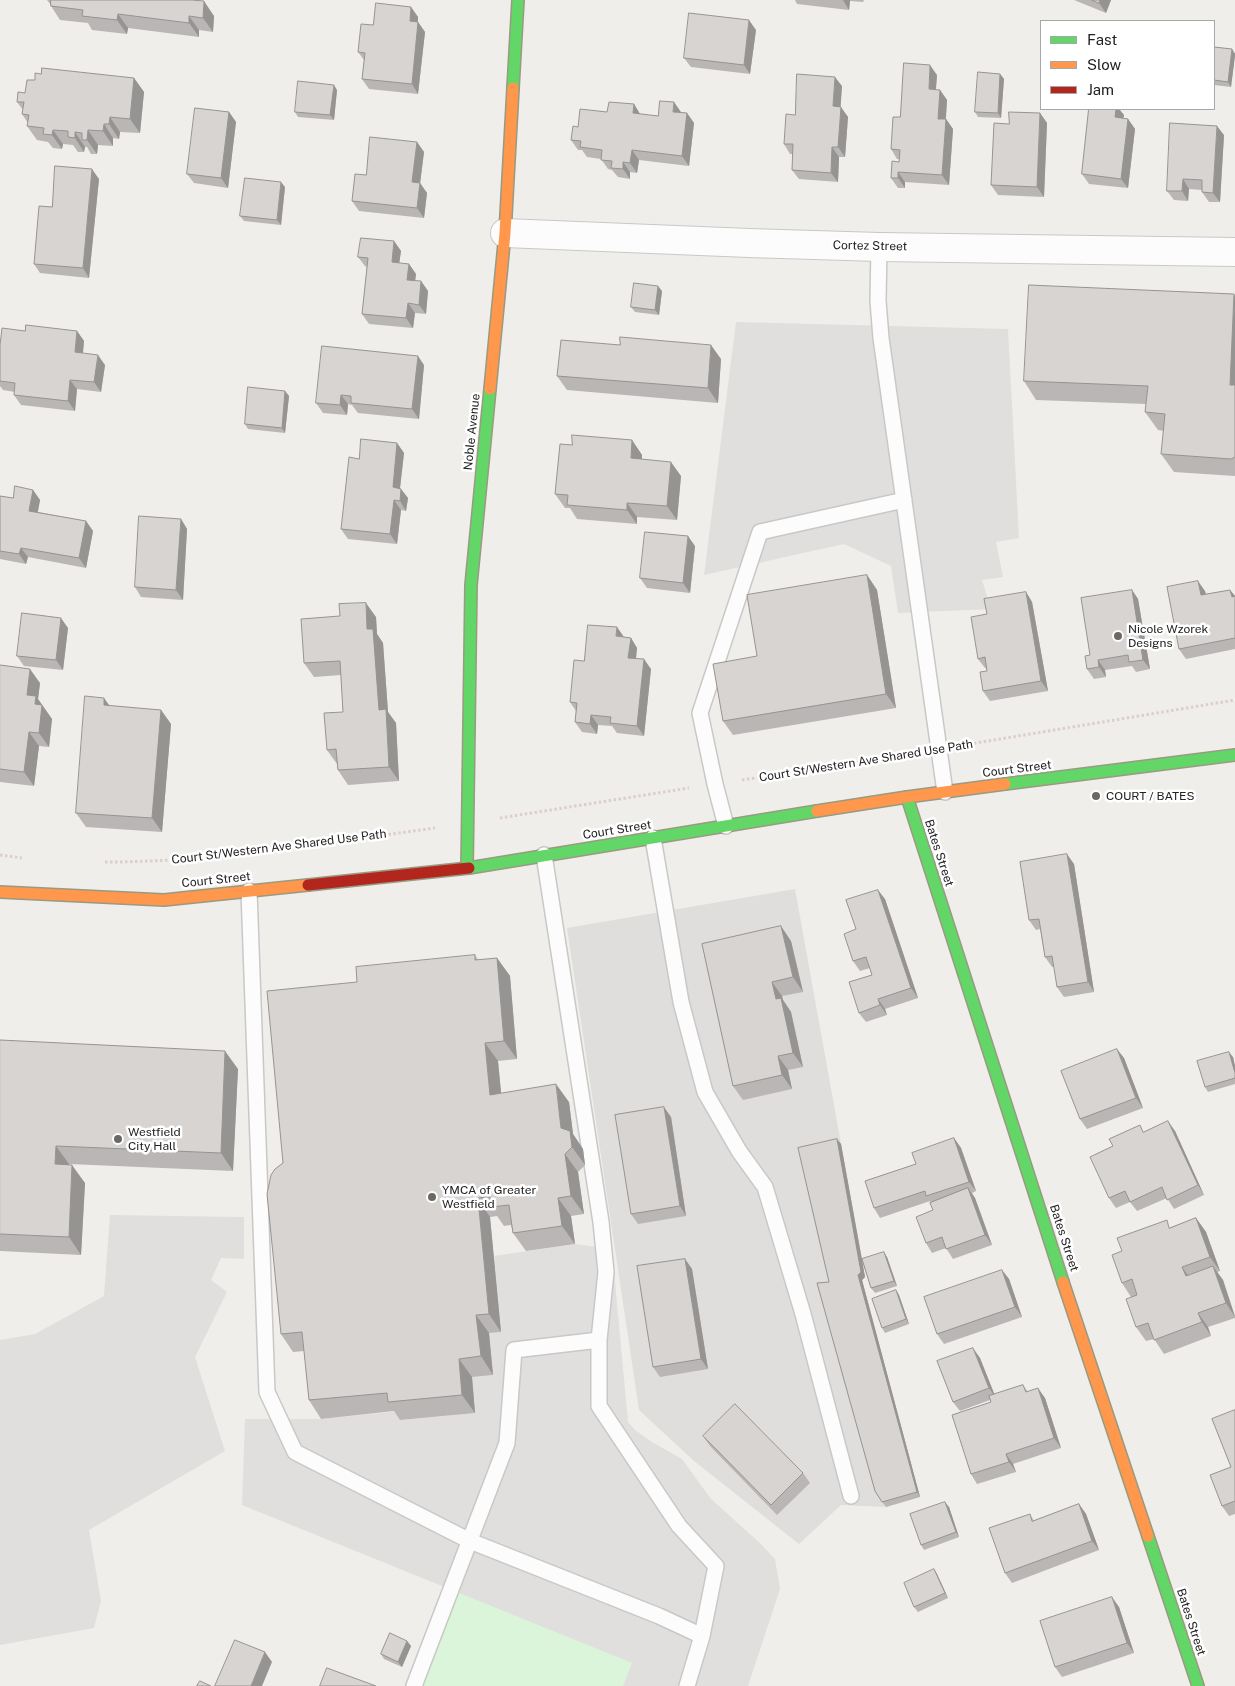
<!DOCTYPE html>
<style>
body{margin:0}
#map{position:relative;width:1235px;height:1686px;overflow:hidden;background:#f0eeeb;font-family:"Public Sans",sans-serif}
canvas{display:block}
.legend{position:absolute;left:1040px;top:20px;width:175px;height:90px;box-sizing:border-box;background:#fff;border:1px solid #a7a7a7;margin:0;padding:6px 9px;list-style:none;font-size:15px;color:#222}
.legend li{display:flex;align-items:center;gap:10px;height:25px}
.legend b{width:25px;border:1px solid #a7a7a7}
</style>
<div id="map">
<canvas width="1235" height="1686"></canvas>
<ul class="legend">
<li><b style="height:6px;background:#63d668"></b>Fast</li>
<li><b style="height:6px;background:#ff974d"></b>Slow</li>
<li><b style="height:6px;background:#b3261e"></b>Jam</li>
</ul>
</div>
<script>
const ctx = document.querySelector('canvas').getContext('2d');
ctx.lineJoin = 'round';
function paint(path, color) {
  ctx.fillStyle = color;
  ctx.fill(path, 'evenodd');
}
function stroke(path, color, width, dash) {
  ctx.strokeStyle = color;
  ctx.lineWidth = width;
  ctx.lineCap = dash ? 'butt' : 'round';
  ctx.setLineDash(dash || []);
  ctx.stroke(path);
}
function label(font, color, halo, rows, align = 'center') {
  ctx.font = font + ' "Public Sans",sans-serif';
  ctx.lineWidth = 5;
  ctx.setLineDash([]);
  ctx.textBaseline = 'middle';
  ctx.strokeStyle = halo;
  ctx.fillStyle = color;
  for (const [text, x, y, turn = 0] of rows) {
    ctx.save();
    ctx.translate(x, y);
    ctx.rotate((+turn || 0) * Math.PI / 180);
    ctx.textAlign = isNaN(turn) ? turn : align;
    if (halo) ctx.strokeText(text, 0, 0);
    ctx.fillText(text, 0, 0);
    ctx.restore();
  }
}
paint(new Path2D(`
 M795 889 865 1277 862 1280 920 1497 886 1507 841 1505 799 1544 694 1461 639 1410 567 928Z`), '#dfdedc');
paint(new Path2D(`
 M451 1589 632 1663 623 1686H414Z`), '#daf5da');
paint(new Path2D(`
 M736 322 1008 329 1019 538 996 542 1003 577 982 580 991 609 898 613 891 566 844 544 704 575Z
 M110 1215 244 1217V1259L221 1258 211 1280 227 1292 195 1357 225 1451 89 1530 101 1601 94 1628 0 1645V1340L35 1334 104 1296Z
 M575 1244 612 1249 628 1422 635 1430 652 1442 682 1459 711 1499 761 1544 775 1559 780 1589 748 1686H623L632 1663 242 1505 245 1419H321L400 1411 401 1420 474 1413 472 1377 493 1375 489 1333 501 1332 494 1256Z`), '#e0dfde');
const lane = new Path2D(`
 M879 247 878 301 881 338 945 792
 M726 826 715 784 700 713 760 532 904 500
 M653 838 681 1002 705 1092 739 1151 765 1187 803 1314 851 1496
 M544 855 601 1222 606 1272 599 1340
 M249 891 267 1392 295 1452 470 1541 659 1616 702 1636
 M414 1686 507 1443 514 1350 599 1340V1406L679 1526 716 1566 702 1636 687 1686`);
const street = new Path2D(`
 M505 233 749 243 879 247 1235 252`);
const fast = new Path2D(`
 M513 88 518 0
 M1005 784 1235 755
 M907 797 1063 1282
 M467 868 471 585 490 389
 M469 868 817 811
 M1148 1536 1198 1686`);
const slow = new Path2D(`
 M490 389 505 233 513 88
 M817 811 907 797 1005 784
 M0 892 164 900 308 885
 M1063 1282 1148 1536`);
const jam = new Path2D(`
 M308 885 469 868`);
stroke(lane, '#c9c8c7', 18);
stroke(street, '#c9c8c7', 30);
stroke(fast, '#999a82', 14);
stroke(slow, '#999a82', 14);
stroke(jam, '#999a82', 14);
stroke(new Path2D(`
 M964 745 1235 700
 M742 780 914 754
 M500 818 689 788
 M0 855 22 858
 M105 862C216 862 325 843 435 828`), '#dccecd', 3, [2.5, 2.5]);
stroke(lane, '#fdfcfc', 15);
stroke(street, '#fdfcfc', 28);
stroke(fast, '#63d668', 11);
stroke(slow, '#ff974d', 11);
stroke(jam, '#b3261e', 11);
paint(new Path2D(`
 M47 0H196L214 16 213 32 199 30V37L128 28 127 34 92 30 88 23 60 20 51 6V5Z
 M795 0H864L863 2 850 1 849 10 797 4Z
 M1074 0H1111L1106 13Z
 M411 7 418 17V22L425 32 418 94 369 89 362 79 364 60 358 52 373 25Z
 M756 30 750 74 691 67 684 58Z
 M1214 47 1232 49 1235 54 1231 87 1214 85Z
 M41 74 134 78 144 92 140 133 120 132 119 139 113 138V146L98 145 97 154H91L87 147H85L84 152H78L73 145 63 144 62 149 53 148 48 142 37 140 27 126 28 123 22 114 23 110 17 102Z
 M1000 74 1004 79 1001 118 978 117 975 112Z
 M937 75 936 90H940L947 100 946 119 953 129 949 185 905 182V188H898L891 178 899 162V159H897L891 149 900 117Z
 M842 86 840 107 848 117 845 157H839L838 182 799 179 792 170 793 154H790L784 144 795 115Z
 M337 90 334 120 298 117 295 112Z
 M634 104 640 114 658 116 681 112 687 113 694 123 689 166 639 160 637 173 630 172V179L618 177 612 170 608 169 601 159 587 157 582 150H578L571 140 578 127 607 112Z
 M1089 109H1119L1124 115 1123 118 1128 119 1135 129 1128 188 1089 184 1082 174Z
 M229 112 236 122 228 188 194 183 187 174Z
 M1040 113 1047 123 1044 197 998 195 991 185 1009 124Z
 M1224 135 1220 202H1209L1202 192V190L1189 189 1188 201 1174 200 1167 191Z
 M417 142 424 152 420 183 427 193 424 218 359 211 352 201 366 175Z
 M99 179 89 278 40 273 34 264 52 207Z
 M285 187 281 225 244 221 240 216Z
 M394 241 401 251 399 263 409 264 416 274 415 281H421L428 291 426 314 415 313 413 328 369 324 362 314 367 267 365 266 358 257Z
 M662 291 659 315 635 312 631 307Z
 M1235 296V476L1174 472 1161 454 1164 431 1158 430 1145 412 1146 404 1036 400 1024 381Z
 M25 331H77L84 341 83 353 105 365 101 392 77 389 75 411 21 405 14 395 15 392 3 390 0 386V345Z
 M620 345 721 359 718 403 567 390 557 376Z
 M424 365 419 419 358 413 352 405 348 404 347 415 323 413 316 403Z
 M285 391 289 396 285 433 248 429 245 424Z
 M632 440 642 455V459L681 476 677 520 637 517V524L577 519 570 508H565L555 494 572 445Z
 M397 443 404 453 400 488 408 498 406 511 401 510 397 544 348 539 341 529 359 459Z
 M33 490 40 500 38 512 86 521 93 531 86 568 28 557 26 564 0 559V496L13 498Z
 M181 519 187 529 183 600 141 597 135 587Z
 M695 546 690 593 647 588 640 578Z
 M867 575 877 590 896 708 733 735 723 721 757 656Z
 M1132 590 1138 599 1150 669 1136 672 1132 666 1105 670 1106 677 1094 679 1087 669 1090 655Z
 M1230 590 1235 596V649L1186 659 1179 649 1205 591 1206 594Z
 M1026 592 1032 602 1048 691 990 701 983 691 987 671 986 668H985L978 659 987 614Z
 M376 617 377 634 383 643 388 712 396 723 399 781 348 785 338 770 337 764 327 750 343 712 341 675 314 677 304 663Z
 M68 628 63 670 24 666 17 656Z
 M624 637 631 638 637 648 636 658 651 669 644 736 617 733 612 726 598 725 597 734 582 732 575 722 576 711 570 702 584 661Z
 M0 665 40 683 38 699 52 719 49 747 39 746 34 786 0 782Z
 M109 706 161 710 171 724 162 832 86 827 76 813Z
 M1074 864 1094 992 1064 997 1057 987 1054 967H1052L1045 957 1040 929 1036 930 1029 920Z
 M885 899 918 998 885 1009 887 1015 866 1022 859 1013 872 975 870 968 860 971 853 961 856 929Z
 M791 941 803 992 782 996 783 1000 791 1012 803 1067 788 1070 792 1089 743 1100 733 1086 702 944Z
 M475 955 478 960 497 958 510 976 517 1059 498 1061 501 1093 569 1102 573 1134 583 1149 585 1165 578 1172 584 1214 571 1216 575 1244 526 1251 513 1233 511 1225 504 1226 497 1216 490 1217 501 1332 489 1333 493 1375 472 1377 475 1413 400 1420 394 1411 321 1419 309 1400 304 1351 293 1352 281 1334 283 1163 357 982Z
 M0 1040 238 1069 233 1171 69 1164V1165L85 1183 81 1255 0 1251Z
 M1233 1057 1235 1066V1084L1208 1092 1205 1087Z
 M1124 1058 1143 1108 1087 1129 1080 1119Z
 M671 1117 686 1216 638 1224 631 1214Z
 M1175 1131 1204 1195 1174 1209 1167 1198 1137 1211 1130 1202 1116 1208 1109 1198 1145 1132Z
 M954 1138 961 1148 976 1191 972 1193 975 1198 992 1245 953 1259 946 1248 932 1253 926 1243 933 1210 930 1201 880 1218 874 1208 916 1164Z
 M837 1139 841 1144 862 1259 887 1257 897 1286 875 1293 871 1288 862 1261 865 1277 862 1280 920 1497 886 1507 875 1491 829 1282Z
 M1196 1218 1206 1232 1220 1271 1217 1272 1223 1280 1235 1316V1318L1208 1327 1211 1336 1164 1354 1154 1339 1146 1341 1136 1327 1131 1297 1122 1283V1251L1171 1227Z
 M685 1259 692 1269 708 1369 660 1377 653 1367Z
 M1002 1270 1009 1279 1022 1317 944 1344 937 1334Z
 M896 1290 899 1295 909 1324 885 1333 882 1328Z
 M980 1358 994 1395 1023 1385 1028 1392 1045 1398 1061 1448 1013 1464 1016 1472 977 1484 971 1474 991 1402 990 1400 960 1411 953 1402Z
 M1235 1410V1514L1229 1516 1222 1506 1231 1467Z
 M703 1436 803 1473 810 1483 777 1515 710 1446Z
 M1079 1504 1086 1514 1099 1550 1012 1583 1005 1573 1030 1514 1034 1521Z
 M949 1507 959 1537 924 1550 921 1545Z
 M934 1569 937 1574 948 1598 918 1612 914 1607Z
 M1119 1607 1134 1653 1062 1677 1055 1667Z
 M407 1641 411 1646 402 1667 384 1659 381 1654Z`), '#b9b6b5');
paint(new Path2D(`
 M843 0H850V1L849 10Z
 M1100 0H1111L1106 13 1099 3Z
 M204 1 214 16 213 32 203 18Z
 M411 7 418 17 417 31 410 21Z
 M118 14 128 28 127 34 117 20Z
 M189 16 199 30V37L189 23Z
 M749 20 756 30 750 74 744 65Z
 M418 22 425 32 418 94 412 84Z
 M1232 49 1235 54V56L1231 87 1228 82Z
 M930 65 937 75 935 99 929 89Z
 M1000 74 1004 79 1001 118 998 113Z
 M835 77 842 86 840 116 833 106Z
 M134 78 144 92 140 133 130 119Z
 M334 85 337 90 334 120 330 115Z
 M940 90 947 100 945 128 938 119Z
 M674 102 681 112H673Z
 M634 104 640 114 633 113Z
 M841 107 848 117 845 157 838 147Z
 M1116 109H1119L1124 115 1122 127 1115 117Z
 M229 112 236 122 228 188 221 178Z
 M687 113 694 123 689 166 682 156Z
 M1040 113 1047 123 1044 197 1037 187Z
 M110 117 120 132 119 139 109 124Z
 M946 119 953 129 949 185 942 175Z
 M1128 119 1135 129 1128 188 1121 179Z
 M104 124 113 138V146L103 131Z
 M1217 126 1224 135 1220 202 1213 193Z
 M53 130 63 144 62 149 52 135Z
 M88 130 98 145 97 154 87 140Z
 M75 132 85 147 84 152 75 138Z
 M417 142 424 152 419 192 412 182Z
 M832 147 839 157 838 182 831 173Z
 M632 150 639 160 637 173 630 163Z
 M623 162 630 172V179L623 169Z
 M92 169 99 179 89 278 83 268Z
 M898 172 905 182V188L898 178Z
 M1183 179 1189 189 1188 201 1182 191Z
 M281 182 285 187 281 225 277 220Z
 M420 183 427 193 424 218 417 208Z
 M394 241 401 251 398 272 392 262Z
 M409 264 416 274 414 289 407 280Z
 M421 281 428 291 426 314 419 305Z
 M658 286 662 291 659 315 655 310Z
 M1234 294 1235 296V392L1230 385Z
 M408 303 415 313 413 328 406 318Z
 M77 331 84 341 82 362 75 352Z
 M711 345 721 359 718 403 708 388Z
 M98 355 105 365 101 392 94 382Z
 M418 356 424 365 419 419 412 409Z
 M70 380 77 389 75 411 68 401Z
 M285 391 289 396 285 433 282 428Z
 M341 395 348 404 347 415 340 405Z
 M632 440 642 455 641 473 631 458Z
 M397 443 404 453 399 497 393 487Z
 M671 462 681 476 677 520 667 506Z
 M401 489 408 498 406 511 400 501Z
 M33 490 40 500 36 520 29 511Z
 M394 500 401 510 397 544 390 534Z
 M627 503 637 517V524L627 510Z
 M181 519 187 529 183 600 176 590Z
 M86 521 93 531 86 568 79 558Z
 M688 536 695 546 690 593 683 583Z
 M21 548 28 557 26 564 19 554Z
 M867 575 877 590 896 708 886 694Z
 M1198 581 1205 591 1208 605 1201 595Z
 M1132 590 1138 599 1150 669 1143 660Z
 M1230 590 1235 596 1232 597Z
 M1026 592 1032 602 1048 691 1041 681Z
 M366 603 376 617 377 634 383 643 388 712 396 723 399 781 389 767 379 710 367 629Z
 M61 618 68 628 63 670 56 660Z
 M617 627 624 637 616 636Z
 M631 638 637 648 635 668 628 658Z
 M644 659 651 669 644 736 637 726Z
 M1098 660 1105 670 1106 677 1099 667Z
 M30 669 40 683 38 699 52 719 49 747 39 733 27 695Z
 M104 698 114 712 104 705Z
 M161 710 171 724 162 832 152 818Z
 M591 715 598 725 597 734 590 724Z
 M29 732 39 746 34 786 24 772Z
 M1067 854 1074 864 1094 992 1088 982Z
 M878 890 885 899 918 998 911 988Z
 M781 926 791 941 803 992 793 977Z
 M497 958 510 976 517 1059 504 1041Z
 M772 982 782 996 783 1000 791 1012 803 1067 793 1053 776 999Z
 M878 999 885 1009 887 1015 880 1005Z
 M485 1043 498 1061 503 1113 490 1095Z
 M1117 1049 1124 1058 1143 1108 1136 1098Z
 M225 1051 238 1069 233 1171 221 1153Z
 M1229 1052 1233 1057 1235 1066V1073Z
 M778 1056 788 1070 792 1089 782 1075Z
 M556 1084 569 1102 573 1134 583 1149 585 1165 572 1147 561 1128Z
 M664 1107 671 1117 686 1216 680 1206Z
 M1168 1121 1175 1131 1204 1195 1198 1185Z
 M954 1138 961 1148 976 1191 969 1182Z
 M837 1139 841 1144 865 1277 862 1280 920 1497 917 1492 858 1275Z
 M56 1146 69 1164 68 1183 55 1164Z
 M565 1154 578 1172 584 1214 571 1196Z
 M72 1165 85 1183 81 1255 69 1237Z
 M968 1188 975 1198 992 1245 985 1235Z
 M478 1198 490 1217 501 1332 489 1314Z
 M558 1198 571 1216 575 1244 562 1226Z
 M1196 1218 1206 1232 1220 1271 1210 1257Z
 M884 1252 887 1257 897 1286 894 1281Z
 M685 1259 692 1269 708 1369 701 1359Z
 M1213 1266 1223 1280 1235 1317 1226 1303Z
 M1182 1267 1192 1281 1186 1276Z
 M1002 1270 1009 1279 1022 1317 1015 1307Z
 M896 1290 899 1295 909 1324 906 1319Z
 M1198 1313 1208 1327 1211 1336 1202 1322Z
 M476 1315 489 1333 493 1375 481 1356Z
 M973 1348 980 1358 996 1398 989 1388Z
 M459 1359 472 1377 475 1413 462 1395Z
 M1038 1388 1045 1398 1061 1448 1054 1438Z
 M1006 1454 1013 1464 1016 1472 1009 1462Z
 M945 1502 949 1507 959 1537 956 1532Z
 M1079 1504 1086 1514 1099 1550 1092 1541Z
 M934 1569 937 1574 948 1598 945 1593Z
 M1112 1597 1119 1607 1134 1653 1127 1643Z
 M407 1641 411 1646 402 1667 398 1662Z
 M265 1652 272 1662 262 1686H251Z`), '#969493');
const building = new Path2D(`
 M51 0H192L204 1 203 18 189 16V23L118 14 117 20 82 16 83 10 51 6Z
 M1092 0H1100L1099 3Z
 M376 3 411 7 410 21 418 22 412 84 362 79 365 53 358 52 361 24 373 25Z
 M689 13 749 20 744 65 684 58Z
 M1214 47 1232 49 1228 82 1214 80Z
 M904 63 930 65 929 89 940 90 938 119H946L942 175 898 172V178H891L892 161 899 162 900 150 891 149 893 117H900Z
 M42 68 134 78 130 119 110 117 109 124H104L103 131 88 130 87 140H82V133L75 132V138L68 137V131L53 130 52 135 43 134 44 128 27 126 29 115 22 114 24 102H17L18 92 25 93 27 80H35V73L41 74Z
 M978 72 1000 74 998 113 975 112Z
 M797 74 835 77 833 106 841 107 838 147H832L831 173 792 170 793 144H784L786 114 795 115Z
 M298 81 334 85 330 115 295 112Z
 M660 101 674 102 673 112 687 113 682 156 632 150 630 163 623 162V169L611 168 612 161 601 160 602 150 580 147 581 141 571 140 573 126 578 127 580 109 607 112 609 102 634 104 633 113 658 116Z
 M195 108 229 112 221 178 187 174Z
 M1089 109H1116L1115 117 1128 119 1121 179 1082 174Z
 M1009 112 1040 113 1037 187 991 185 994 123 1009 124Z
 M1170 123 1217 126 1213 193 1202 192V180L1183 179 1182 191H1167Z
 M370 137 417 142 412 182 420 183 417 208 352 201 355 174 366 175Z
 M55 166 92 169 83 268 34 264 39 206 52 207Z
 M245 178 281 182 277 220 240 216Z
 M361 238 394 241 392 262 409 264 407 280 421 281 419 305 408 303 406 318 362 314 368 258 358 257Z
 M634 283 658 286 655 310 631 307Z
 M1029 285 1234 294 1230 385H1235V457L1231 459 1161 454 1165 414 1145 412 1148 386 1024 381Z
 M26 325 77 331 75 352 98 355 94 382 70 380 68 401 14 395 15 383 0 381V345L2 328 25 331Z
 M620 337 711 345 708 388 557 376 561 340 620 345Z
 M322 346 418 356 412 409 351 403V396L341 395 340 405 316 403Z
 M248 387 285 391 282 428 245 424Z
 M572 435 632 440 631 458 671 462 667 506 627 503V510L567 505 568 495 555 494 560 444 572 445Z
 M361 439 397 443 393 487 401 489 400 501 394 500 390 534 341 529 349 457 359 459Z
 M15 486 33 490 29 511 86 521 79 558 21 548 19 554 0 551V496L13 498Z
 M139 516 181 519 176 590 135 587Z
 M645 532 688 536 683 583 640 578Z
 M867 575 886 694 723 721 713 664 757 656 747 595Z
 M1198 581 1201 595 1230 590 1232 597 1235 596V638L1179 649 1167 587Z
 M1132 590 1143 660 1129 662 1128 655 1098 660 1099 667 1087 669 1085 656 1090 655 1081 598Z
 M1026 592 1041 681 983 691 980 672 987 671 985 657 978 659 971 617 987 614 984 599Z
 M366 603 367 629H373L379 710 386 709 389 767 338 770 336 749 327 750 324 713 343 712 340 661 304 663 301 619 340 616 339 604Z
 M22 613 61 618 56 660 17 656Z
 M588 625 617 627 616 636 631 638 628 658 644 659 637 726 610 723 611 717 591 715 590 724 575 722 577 703 570 702 574 660 584 661Z
 M0 665 30 669 27 695 36 696 35 704 42 705 39 733 29 732 24 772 0 769Z
 M85 696 104 698V705L161 710 152 818 76 813Z
 M1067 854 1088 982 1057 987 1052 956 1045 957 1039 919 1029 920 1020 862Z
 M878 890 911 988 878 999 880 1005 859 1013 849 982 872 975 866 957 853 961 844 934 856 929 846 900Z
 M781 926 793 977 772 982 776 999 781 998 793 1053 778 1056 782 1075 733 1086 702 944Z
 M475 955V960L497 958 504 1041 485 1043 490 1095 556 1084 561 1128 570 1131 572 1147 565 1154 571 1196 558 1198 562 1226 513 1233 509 1205 491 1207 490 1197 478 1198 489 1314 476 1315 481 1356 459 1359 462 1395 388 1402 387 1393 309 1400 302 1332 281 1334 267 1194 271 1175 275 1169 283 1163 267 991 357 982 356 967Z
 M0 1040 225 1051 221 1153 56 1146 55 1164 72 1165 69 1237 0 1234Z
 M1117 1049 1136 1098 1080 1119 1061 1071Z
 M1229 1052 1235 1073V1078L1205 1087 1197 1061Z
 M664 1107 680 1206 631 1214 615 1115Z
 M1168 1121 1198 1185 1167 1200 1162 1187 1130 1202 1125 1191 1109 1198 1090 1157 1113 1146 1109 1139 1140 1125 1143 1132Z
 M954 1138 969 1182 926 1196 925 1191 874 1208 865 1181 916 1164 912 1153Z
 M837 1139 861 1272 858 1275 917 1492 882 1502 875 1491 817 1283 829 1282 798 1148Z
 M968 1188 985 1235 946 1249 942 1237 926 1243 916 1217 933 1210 930 1203Z
 M1196 1218 1210 1257 1182 1267 1186 1276 1213 1266 1226 1303 1198 1313 1202 1322 1154 1340 1148 1323 1136 1327 1126 1299 1137 1295 1132 1279 1122 1283 1112 1255 1122 1251 1117 1238 1167 1220 1169 1228Z
 M884 1252 894 1281 871 1288 862 1259Z
 M685 1259 701 1359 653 1367 637 1266Z
 M1002 1270 1015 1307 937 1334 924 1297Z
 M896 1290 906 1319 882 1328 872 1299Z
 M973 1348 989 1388 953 1402 937 1361Z
 M1023 1385 1026 1392 1038 1388 1054 1438 1006 1454 1009 1462 971 1474 952 1415 991 1402 989 1396Z
 M735 1404 803 1473 771 1505 703 1436Z
 M1235 1410V1501L1222 1506 1210 1475 1231 1467 1212 1419Z
 M945 1502 956 1532 921 1545 910 1514Z
 M1079 1504 1092 1541 1005 1573 989 1528 1030 1514 1032 1521Z
 M934 1569 945 1593 914 1607 904 1583Z
 M1112 1597 1127 1643 1055 1667 1040 1621Z
 M390 1633 407 1641 398 1662 381 1654Z
 M235 1640 265 1652 251 1686H215Z
 M327 1668 376 1686H320Z
 M200 1681 211 1686H197Z`);
paint(building, '#d7d4d2');
stroke(building, '#969493', 1);
for (const [x, y, r, color] of [
 [1118,636,5,"#6a6968"],
 [1096,796,5,"#6a6968"],
 [118,1139,5,"#6a6968"],
 [432,1197,5,"#6a6968"]
]) {
  const dot = new Path2D();
  dot.arc(x, y, r, 0, 2 * Math.PI);
  ctx.fillStyle = color;
  ctx.fill(dot);
  stroke(dot, '#fff', 2);
}
label('12px', '#222', '#fff', [
 ["Cortez Street",870,246,1],
 ["Noble Avenue",472,432,-84],
 ["Court St/Western Ave Shared Use Path",866,761,-9],
 ["Court Street",1017,769,-7],
 ["Court Street",617,830,-9],
 ["Court St/Western Ave Shared Use Path",279,847,-7],
 ["Bates Street",939,853,72],
 ["Court Street",216,880,-6],
 ["Bates Street",1064,1238,72],
 ["Bates Street",1191,1622,72]
]);
label('12px', '#222', '#fff', [
 ["Nicole Wzorek",1128,629],
 ["Designs",1128,643],
 ["COURT / BATES",1106,796],
 ["Westfield",128,1132],
 ["City Hall",128,1146],
 ["YMCA of Greater",442,1190],
 ["Westfield",442,1204]
], 'left');
</script>
